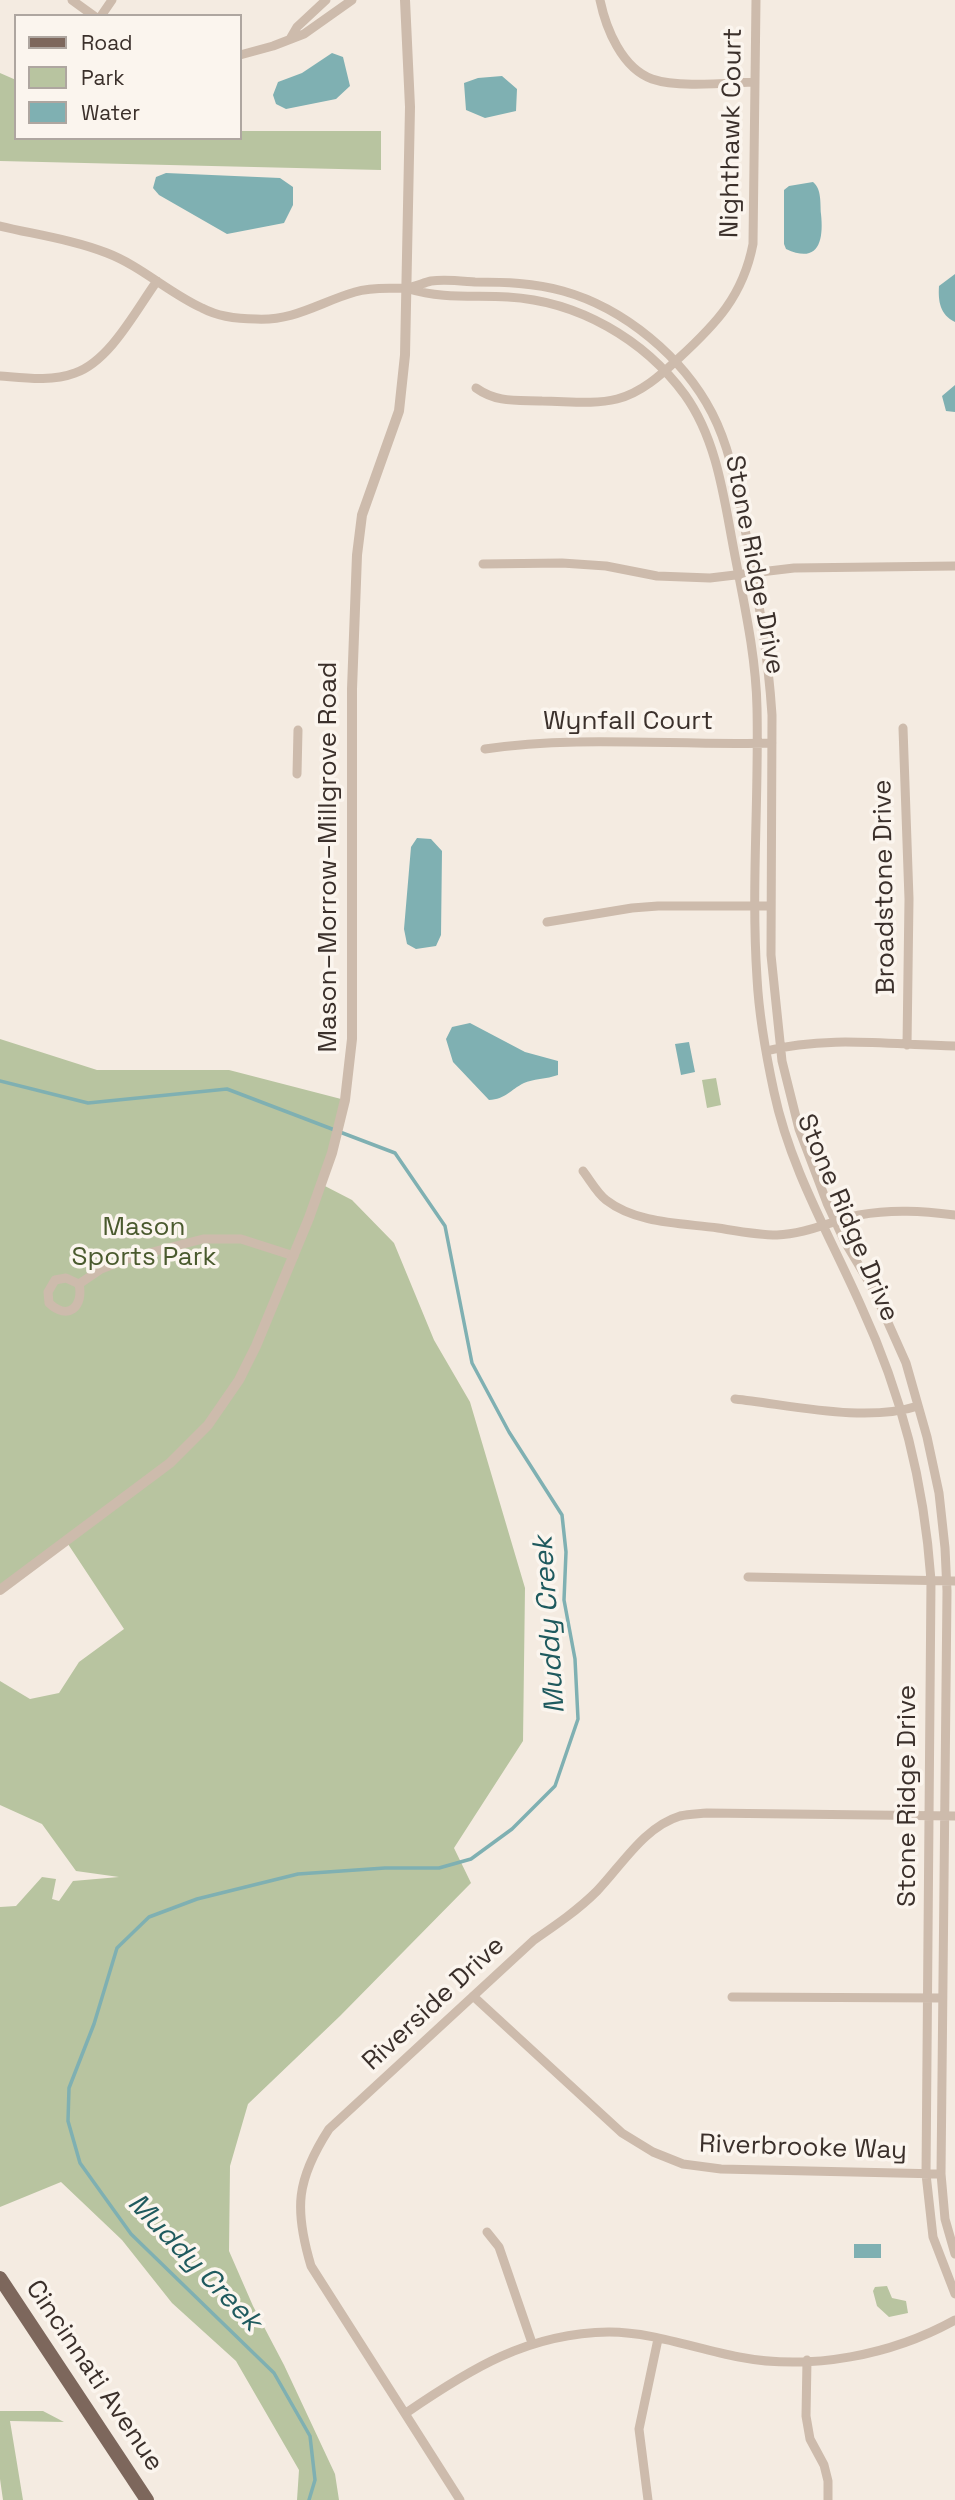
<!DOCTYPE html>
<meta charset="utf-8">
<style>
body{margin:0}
#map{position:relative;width:955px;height:2500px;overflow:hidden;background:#f4ebe1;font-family:"Space Grotesk",sans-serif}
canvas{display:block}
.legend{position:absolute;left:14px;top:14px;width:228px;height:126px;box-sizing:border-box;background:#fbf5ee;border:2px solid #aea6a0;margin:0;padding:9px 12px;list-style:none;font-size:21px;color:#3b302b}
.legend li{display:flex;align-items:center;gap:14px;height:35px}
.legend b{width:35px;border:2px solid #aea6a0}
</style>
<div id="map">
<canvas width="955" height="2500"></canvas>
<ul class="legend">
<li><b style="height:9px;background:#7d675c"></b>Road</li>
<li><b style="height:19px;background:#b8c4a0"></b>Park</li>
<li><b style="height:19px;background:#7fb0b2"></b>Water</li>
</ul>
</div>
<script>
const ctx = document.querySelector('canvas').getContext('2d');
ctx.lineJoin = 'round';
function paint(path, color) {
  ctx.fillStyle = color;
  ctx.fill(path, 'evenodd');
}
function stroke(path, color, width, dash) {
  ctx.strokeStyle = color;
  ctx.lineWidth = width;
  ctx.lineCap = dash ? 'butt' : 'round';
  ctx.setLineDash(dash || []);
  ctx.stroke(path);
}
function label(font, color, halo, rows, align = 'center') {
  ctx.font = font + ' "Space Grotesk",sans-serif';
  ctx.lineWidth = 7;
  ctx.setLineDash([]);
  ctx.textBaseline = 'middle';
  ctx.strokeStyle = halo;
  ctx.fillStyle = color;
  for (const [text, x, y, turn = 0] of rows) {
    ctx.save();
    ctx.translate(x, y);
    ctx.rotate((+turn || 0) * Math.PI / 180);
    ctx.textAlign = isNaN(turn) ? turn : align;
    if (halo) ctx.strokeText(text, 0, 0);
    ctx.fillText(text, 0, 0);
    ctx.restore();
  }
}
paint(new Path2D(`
 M0 73 16 80V138H240V131H381V170L0 161Z
 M0 1039 97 1070H229L345 1100 321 1184 352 1200 394 1243 434 1340 470 1402 525 1588 523 1741 454 1848 471 1883 340 2016 248 2104 230 2166 229 2251 253 2306 284 2365 335 2474 339 2500H297L299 2470 236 2361 172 2303 122 2240 61 2182 0 2207V1907L16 1906 42 1877 56 1879 52 1899 59 1901 73 1881 119 1877 76 1871 42 1824 0 1805V1681L30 1699 59 1693 79 1662 124 1629 66 1541 0 1590Z
 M716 1078 721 1105 707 1108 702 1080Z
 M887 2286 892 2298 906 2301 908 2313 889 2317 877 2306 873 2291 875 2287Z
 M0 2411H43L64 2422 10 2421 23 2500H3L0 2479Z`), '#b8c4a0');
paint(new Path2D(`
 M332 53 343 57 350 86 336 99 286 109 276 104 273 95 278 82 302 73Z
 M502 76 517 89 516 111 485 118 466 110 464 83 478 78Z
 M166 173 280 178 293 187V205L284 223 227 234 159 195 153 188 156 177Z
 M813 182C822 189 820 204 821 214 824 242 818 264 786 249L784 244V190L789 186Z
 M955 274V322C940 315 938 301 939 286Z
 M955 385V412L946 411 942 396Z
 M417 838 431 839 442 851 441 935 436 946 416 949 407 944 404 929 411 847Z
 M470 1023 525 1052 558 1061V1075C547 1079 532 1079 524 1083 510 1090 506 1099 489 1100L453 1062 446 1039 452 1027Z
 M689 1042 695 1072 681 1075 675 1044Z
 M854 2244H881V2258H854Z`), '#7fb0b2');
stroke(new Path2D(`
 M0 1081 88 1103 227 1089 395 1153 445 1226 472 1363 509 1432 562 1515 566 1552 564 1600 575 1659 578 1719 555 1786 512 1829 471 1859 439 1868H385L298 1874 197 1899 149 1917 117 1948 94 2024 69 2088 68 2121 80 2163 131 2234 274 2373 310 2436 315 2480 309 2500`), '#7fb0b2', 3.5);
stroke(new Path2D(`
 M72 0 94 16
 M600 0C606 29 622 68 652 79 678 88 726 83 755 82
 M101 16 112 0
 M290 39 297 27 326 0
 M240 55 273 46 304 34 352 0
 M0 226C33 234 75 240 107 253 141 266 169 293 202 308 217 316 239 319 256 319 295 321 320 302 355 292 372 287 388 289 404 288 414 288 422 283 431 281 445 279 461 281 475 282 505 282 534 283 563 291 624 308 683 357 712 413 731 450 737 490 745 529 757 591 768 652 772 715L771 955 782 1061 799 1129 827 1203 845 1242 873 1289 906 1363 927 1437 939 1493 945 1548 947 1591 941 2174 945 2219 955 2254
 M409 289C442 299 475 295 508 297 578 301 644 339 685 395 715 437 723 491 732 540 742 595 756 652 757 708 759 798 751 888 757 978 759 1016 766 1055 774 1092 790 1168 830 1236 861 1306 902 1395 924 1482 931 1580L926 2174 933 2237 955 2294
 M0 376C25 378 51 382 75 373 110 361 136 310 157 281
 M476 388C497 403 517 400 542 401 567 401 593 405 617 399 641 393 661 375 679 358 716 324 743 296 753 244L756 0
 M483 564 562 563 606 566 657 576 710 578 794 568 955 566
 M903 728 909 899 907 1045
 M485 749C580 735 676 746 772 743
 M297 774 298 730
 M547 922 632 908 658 906H771
 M766 1051C827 1035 893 1045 955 1046
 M583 1171C590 1180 597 1193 606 1200 637 1224 682 1223 718 1228 737 1231 758 1235 777 1235 806 1234 831 1221 859 1215 892 1209 922 1211 955 1215
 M79 1284C84 1307 68 1321 49 1303L48 1292 55 1280 66 1278 79 1284 101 1269 133 1257 203 1239H241L294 1256
 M735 1399C791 1405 865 1423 918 1406
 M748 1577 955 1581
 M473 1996 622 2133 653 2152 683 2164 721 2169 941 2174
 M732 1997 942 1998
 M487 2232 499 2247 532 2343
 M807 2360 806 2416 810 2439 824 2465 828 2481V2500
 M406 2413C470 2369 528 2333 609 2332 653 2332 696 2349 739 2357 811 2371 892 2355 955 2320
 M460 2500 311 2266C294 2209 296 2180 329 2129L534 1940C556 1925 578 1910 597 1891 622 1865 644 1827 680 1816 689 1814 698 1814 707 1813L955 1816
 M648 2500 639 2429 658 2339`), '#cdbbac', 9);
stroke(new Path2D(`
 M0 1590 170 1463 208 1425 239 1380 256 1346 309 1218 332 1153 345 1100 352 1039V689L357 555 362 515 399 411 405 355 410 107 405 0`), '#cdbbac', 10);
stroke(new Path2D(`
 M0 2278 147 2500`), '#7d675c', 14);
label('26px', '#3b302b', '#fbf5ee', [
 ["Nighthawk Court",732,133,-89],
 ["Stone Ridge Drive",754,565,79],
 ["Wynfall Court",628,722],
 ["Mason–Morrow–Millgrove Road",329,857,-90],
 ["Broadstone Drive",885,887,-91],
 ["Stone Ridge Drive",847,1218,67],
 ["Stone Ridge Drive",908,1796,-90],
 ["Riverside Drive",434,2004,-43],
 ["Riverbrooke Way",803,2148,2],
 ["Cincinnati Avenue",94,2376,56]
]);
label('26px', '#4a5a2e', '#fbf5ee', [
 ["Mason",144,1228],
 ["Sports Park",144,1258]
]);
label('italic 28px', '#1f5a5e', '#fbf5ee', [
 ["Muddy Creek",550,1625,-94],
 ["Muddy Creek",194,2263,46]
]);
</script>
